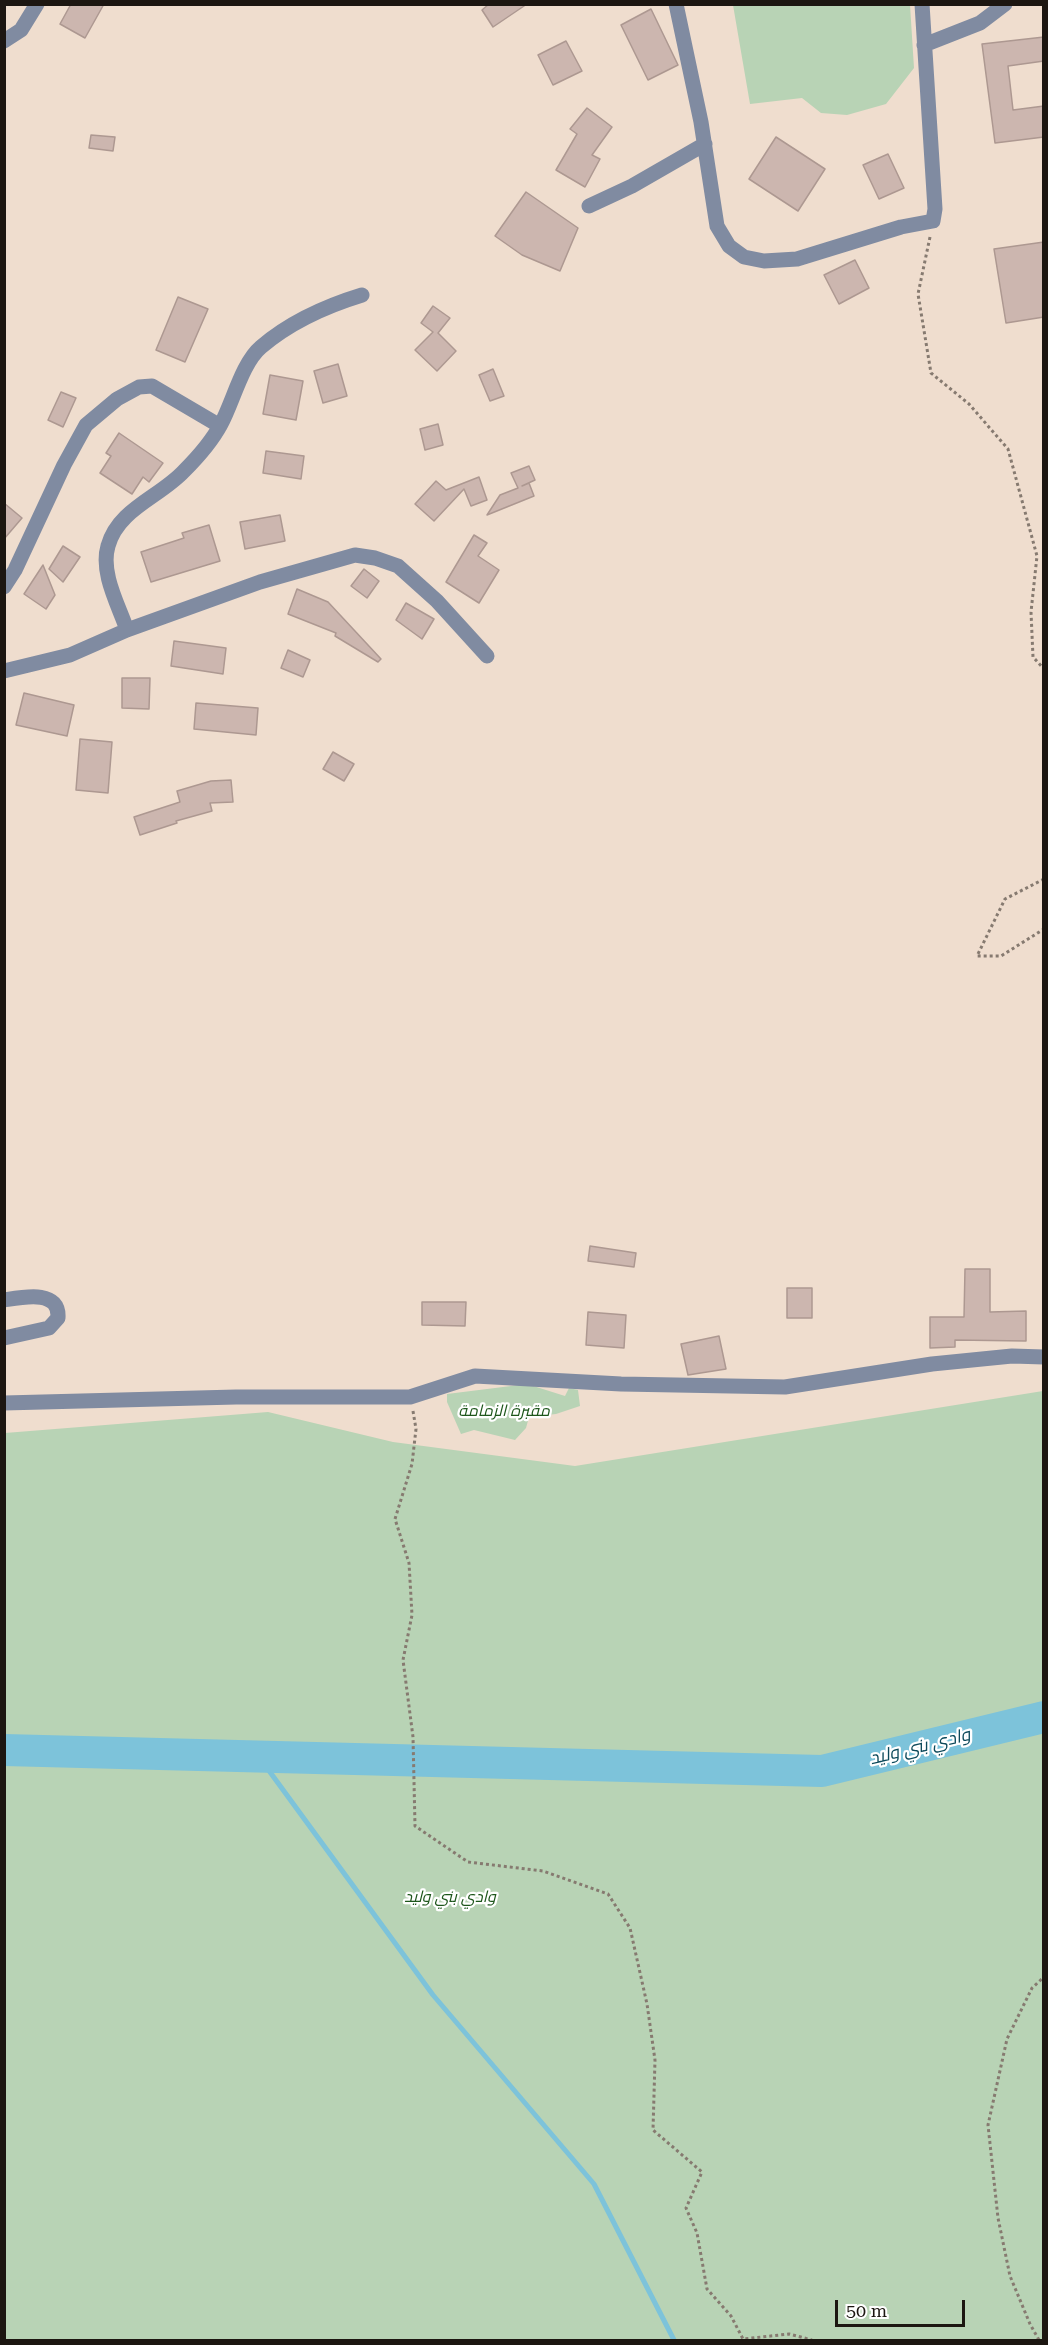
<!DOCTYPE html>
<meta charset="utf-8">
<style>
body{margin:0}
#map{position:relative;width:1048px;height:2345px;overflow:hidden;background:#efddce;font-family:"Roboto Serif",serif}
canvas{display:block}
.frame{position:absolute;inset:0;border:6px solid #1c1611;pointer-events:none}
.scale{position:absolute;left:835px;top:2300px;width:130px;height:27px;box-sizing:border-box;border:3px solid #1c1611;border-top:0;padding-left:8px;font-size:18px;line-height:21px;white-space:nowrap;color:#1c1611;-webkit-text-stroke:4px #fff;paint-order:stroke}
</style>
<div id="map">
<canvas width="1048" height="2345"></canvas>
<div class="frame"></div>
<div class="scale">50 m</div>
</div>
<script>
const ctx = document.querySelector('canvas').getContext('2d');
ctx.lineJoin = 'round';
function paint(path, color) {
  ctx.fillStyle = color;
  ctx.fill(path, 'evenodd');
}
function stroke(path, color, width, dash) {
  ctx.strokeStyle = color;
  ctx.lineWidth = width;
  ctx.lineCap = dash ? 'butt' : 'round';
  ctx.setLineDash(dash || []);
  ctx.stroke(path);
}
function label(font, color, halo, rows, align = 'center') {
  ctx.font = font + ' "Roboto Serif",Cairo,serif';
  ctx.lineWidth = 4.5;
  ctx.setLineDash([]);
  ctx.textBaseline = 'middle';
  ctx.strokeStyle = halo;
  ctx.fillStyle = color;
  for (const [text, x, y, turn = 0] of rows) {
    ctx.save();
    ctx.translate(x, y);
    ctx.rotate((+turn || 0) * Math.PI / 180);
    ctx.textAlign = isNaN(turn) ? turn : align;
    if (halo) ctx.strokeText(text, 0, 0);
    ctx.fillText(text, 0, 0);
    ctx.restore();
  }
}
paint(new Path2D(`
 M733 5H910L914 68 886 104 847 115 821 113 802 98 750 104Z
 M527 1384 565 1396 569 1388 578 1390 580 1406 556 1414 529 1417 526 1428 515 1440 474 1430 461 1434 447 1402V1394Z
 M1043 1391V2340H5V1433L268 1412 393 1442 575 1466Z`), '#b8d3b5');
stroke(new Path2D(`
 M259 1757 433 1995 594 2184 674 2340`), '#7dc3da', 5);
stroke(new Path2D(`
 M4 1750 822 1771 1044 1717`), '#7dc3da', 32);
const building = new Path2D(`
 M71 4H104L85 38 60 24Z
 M489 4H527L493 27 482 10Z
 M651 9 678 65 648 80 621 25Z
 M1044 37V61L1008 66 1013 110 1044 106V137L995 143 982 44Z
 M566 41 582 71 553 85 538 55Z
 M587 108 612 127 592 155 600 159 585 187 556 170 577 134 570 129Z
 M91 135 115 137 113 151 89 148Z
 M776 137 825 169 798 211 749 179Z
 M888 154 904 188 879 199 863 165Z
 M526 192 578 228 560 271 522 255 495 236Z
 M1044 242V317L1006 323 994 249Z
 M855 260 869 288 839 304 824 275Z
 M178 297 208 309 185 362 156 350Z
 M433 306 450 318 438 333 456 351 437 371 415 350 433 332 421 323Z
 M338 364 347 396 323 403 314 371Z
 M493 369 504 396 490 401 479 375Z
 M270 375 303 381 296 420 263 414Z
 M61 392 76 398 63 427 48 420Z
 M438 424 443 445 425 450 420 429Z
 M119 433 163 463 149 482 143 477 132 494 100 473 111 456 106 453Z
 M266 451 304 456 301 479 263 473Z
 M529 466 535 480 522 486 529 483 534 496 487 515 500 495 518 488 511 473Z
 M479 477 487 500 471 506 464 489 434 521 415 504 436 481 446 490Z
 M4 503 22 518 4 539Z
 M280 515 285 541 245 549 240 522Z
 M209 525 220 561 151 582 141 552 184 538 182 533Z
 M474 535 487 543 478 556 499 570 479 603 446 582Z
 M63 546 80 557 63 582 49 569Z
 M43 565 55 595 46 609 24 594Z
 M364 569 379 581 367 598 351 586Z
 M297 589 328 602 381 659 378 662 335 636 336 633 288 614Z
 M406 603 434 619 422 639 396 620Z
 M174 641 226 648 223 674 171 666Z
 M288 650 310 660 303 677 281 668Z
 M122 678H150L149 709 122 708Z
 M24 693 74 705 67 736 16 725Z
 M196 703 258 708 256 735 194 729Z
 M80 739 112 742 108 793 76 790Z
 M333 752 354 764 344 781 323 769Z
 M231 780 233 802 210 803 212 811 176 821 177 823 140 835 134 817 180 802 177 791 211 781Z
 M590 1246 636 1253 634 1267 588 1261Z
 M965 1269H990V1312L1026 1311V1341L955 1340V1347L930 1348V1317H964Z
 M787 1288H812V1318H787Z
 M422 1302H466L465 1326 422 1325Z
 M588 1312 626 1315 624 1348 586 1345Z
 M719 1336 726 1369 688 1375 681 1344Z`);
paint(building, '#ccb6af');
stroke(building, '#ad9891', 1.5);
stroke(new Path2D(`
 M930 237 918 294 931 373 969 404 1008 449 1037 556 1031 612 1033 657 1044 669
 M1044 879 1005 899 977 956H1001L1044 929
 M413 1411 416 1429 412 1464 395 1519 409 1563 412 1615 403 1660 413 1737 415 1826 468 1862 543 1871 608 1894 630 1928 647 2004 655 2060 653 2130 702 2172 686 2208 697 2233 707 2289 731 2316 743 2339 789 2334 812 2340
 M1039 2340 1030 2324 1010 2276 998 2218 988 2125 1007 2039 1032 1988 1044 1977`), '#867a70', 3, [3, 3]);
stroke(new Path2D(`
 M676 4 701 122 717 226 729 246 744 257 764 261 797 259 901 227 933 221 935 209 922 4
 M4 41 21 30 37 4
 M924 45 980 23 1005 4
 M589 206 632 186 705 144
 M4 587 15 570 64 465 86 425 117 399 139 387 152 386 220 426
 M127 630C119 606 100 573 108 546 118 509 160 497 184 471 197 458 212 441 221 424 233 402 242 363 261 347 289 323 326 306 362 295
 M4 671 70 655 127 630 260 582 355 555 375 558 398 566 437 601 487 656
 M4 1300C23 1297 60 1289 58 1318L49 1328 4 1338
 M4 1403 236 1397H410L475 1376 621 1384 785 1387 932 1364 1012 1356 1044 1357`), '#808ba1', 15);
label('italic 16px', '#1d561b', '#fff', [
 ["مقبرة الزمامة",504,1411],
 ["وادي بني وليد",450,1897]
]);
label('italic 18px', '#0d4a5b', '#fff', [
 ["وادي بني وليد",920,1747,-14]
]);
</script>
